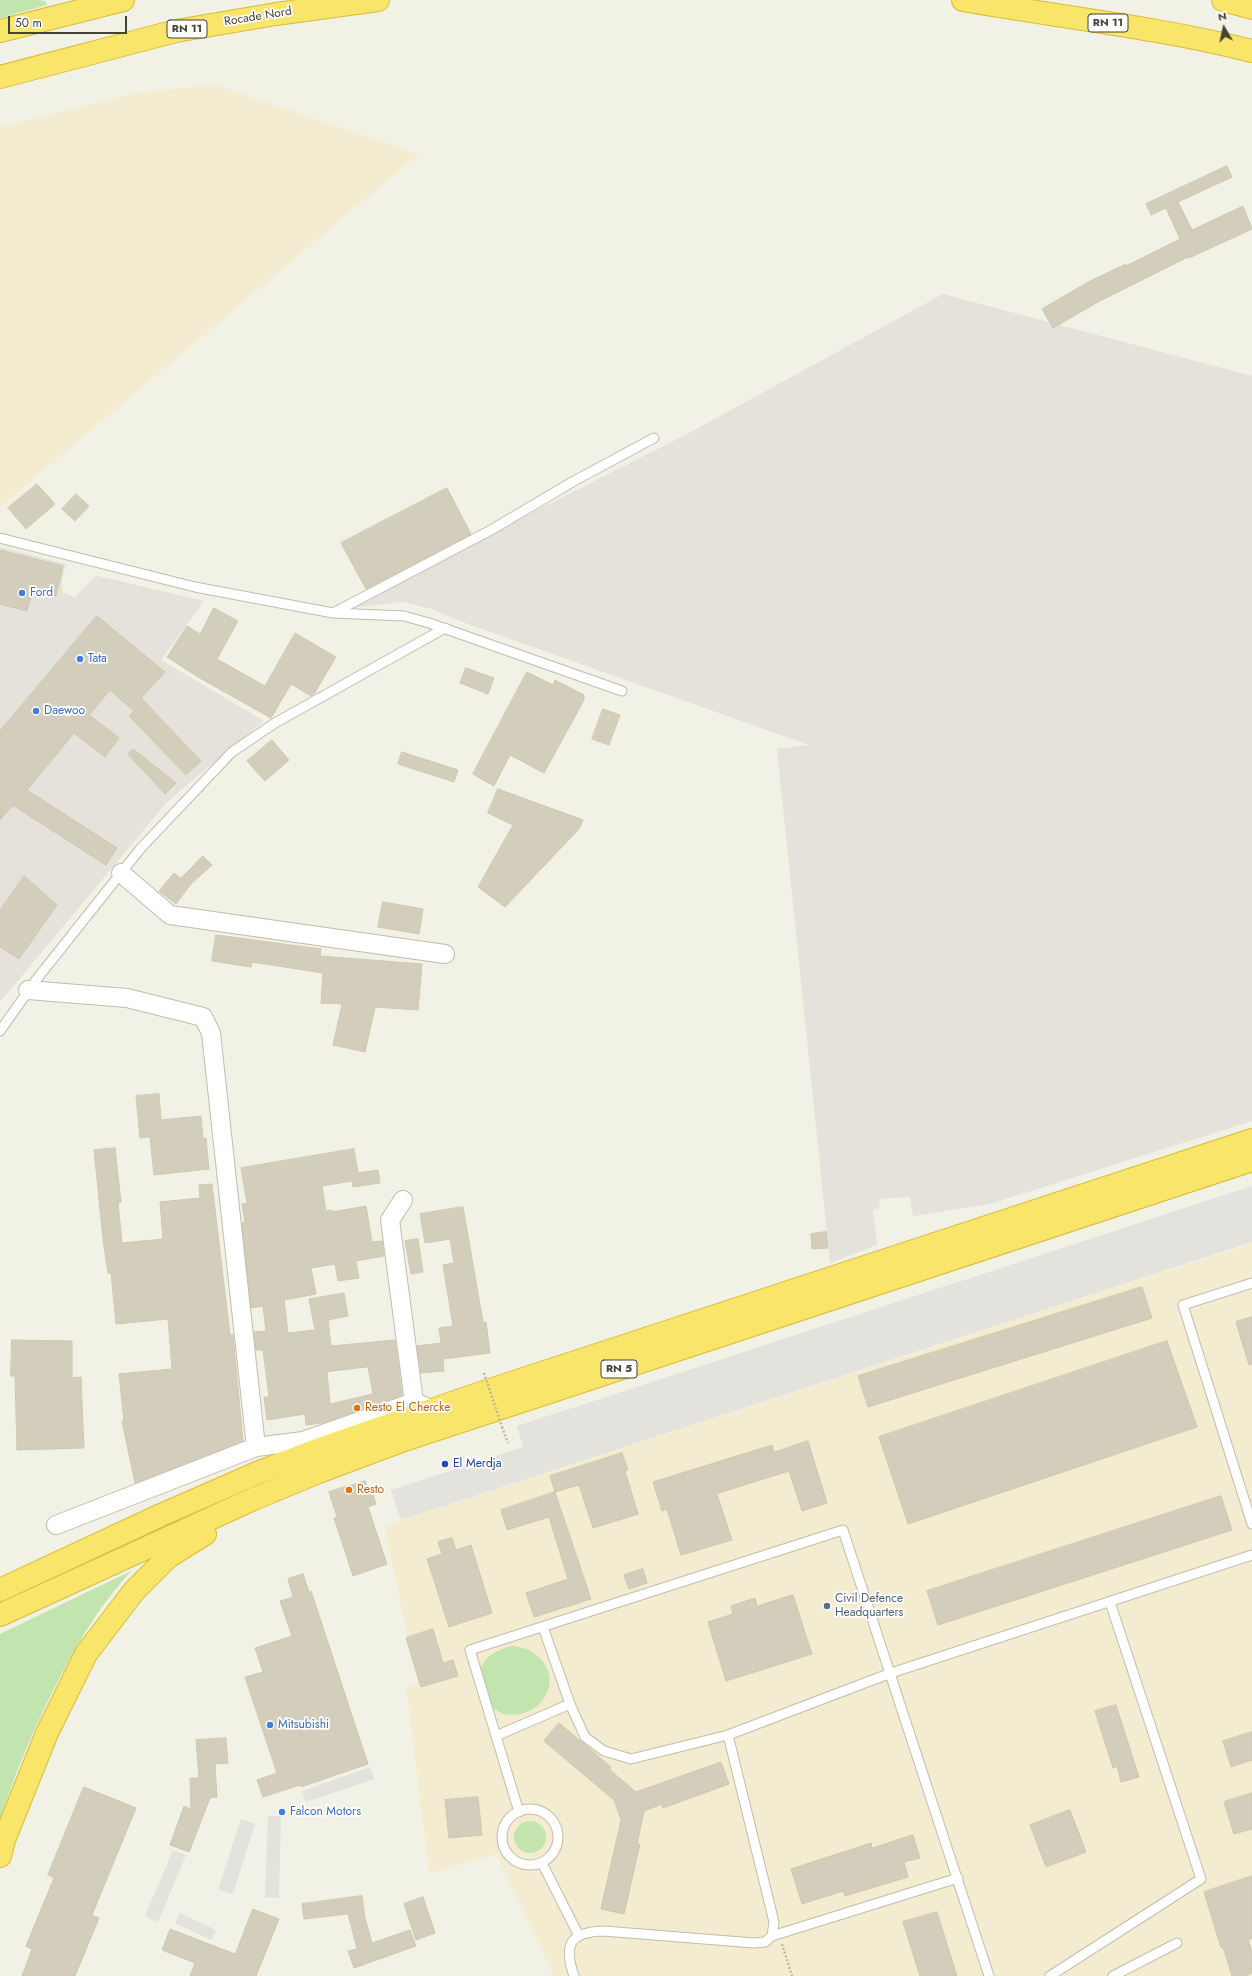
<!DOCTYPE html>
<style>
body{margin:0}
#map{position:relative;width:1252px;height:1976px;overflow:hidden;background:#f2f1e5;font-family:Jost,sans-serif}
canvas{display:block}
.north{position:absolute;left:1204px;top:8px;width:40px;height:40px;-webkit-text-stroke:3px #fff;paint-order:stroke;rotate:351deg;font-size:11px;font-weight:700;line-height:16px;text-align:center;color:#444135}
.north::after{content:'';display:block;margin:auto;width:14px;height:18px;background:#444135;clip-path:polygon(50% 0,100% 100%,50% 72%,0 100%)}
.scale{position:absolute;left:8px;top:16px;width:119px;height:18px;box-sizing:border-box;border:2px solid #444135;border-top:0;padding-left:5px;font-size:12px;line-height:14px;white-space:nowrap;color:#444135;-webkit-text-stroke:3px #fff;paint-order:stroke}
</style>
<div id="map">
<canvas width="1252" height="1976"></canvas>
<div class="north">N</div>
<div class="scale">50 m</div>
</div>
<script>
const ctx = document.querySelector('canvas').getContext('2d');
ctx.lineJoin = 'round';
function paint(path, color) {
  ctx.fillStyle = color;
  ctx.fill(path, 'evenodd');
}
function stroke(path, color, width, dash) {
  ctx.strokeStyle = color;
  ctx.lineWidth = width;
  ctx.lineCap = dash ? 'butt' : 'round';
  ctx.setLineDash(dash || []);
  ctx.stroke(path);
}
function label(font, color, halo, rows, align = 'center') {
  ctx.font = font + ' Jost,sans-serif';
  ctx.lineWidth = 3.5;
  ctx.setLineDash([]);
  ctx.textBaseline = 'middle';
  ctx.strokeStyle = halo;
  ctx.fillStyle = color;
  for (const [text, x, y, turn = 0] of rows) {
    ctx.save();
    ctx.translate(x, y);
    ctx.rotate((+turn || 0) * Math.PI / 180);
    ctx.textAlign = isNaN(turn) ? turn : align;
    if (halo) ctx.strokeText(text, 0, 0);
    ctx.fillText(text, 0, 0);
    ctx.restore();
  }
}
paint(new Path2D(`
 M216 85 419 154 0 507V127L139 92Z
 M1252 1243V1976H553L543 1951 496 1854 429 1874 406 1687 418 1685 384 1526Z`), '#f4ecd1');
paint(new Path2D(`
 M943 294 1252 376V1121L990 1204 913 1216 910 1197 879 1199 880 1207 873 1210 877 1245 830 1263 777 749 809 745 457 620 432 609 402 602 342 609 689 433Z
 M0 547 66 564 62 581V592L75 597 96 576H98L204 601 161 660 264 721 168 801 0 1002Z`), '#e4e2da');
paint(new Path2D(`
 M0 0H39L45 1 47 5 0 18Z
 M131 1571C119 1585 107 1599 97 1614 57 1675 22 1751 0 1820V1634Z
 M513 1646C540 1648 561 1675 543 1700 533 1714 504 1722 492 1706 488 1702 487 1694 486 1689 484 1684 482 1679 481 1674 479 1658 500 1648 513 1646Z
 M514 1837a16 16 0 1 1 32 0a16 16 0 1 1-32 0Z`), '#c2e5af');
paint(new Path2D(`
 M1252 1186V1242L401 1520 391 1490 523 1447 517 1426Z
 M370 1767 374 1779 306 1802 302 1791Z
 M268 1816H281L279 1898H265Z
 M241 1819 255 1824 233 1894 218 1890Z
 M173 1850 186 1855 158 1922 145 1916Z
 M180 1913 216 1930 211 1940 175 1923Z`), '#e3e2dd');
const building = new Path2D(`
 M1227 166 1232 177 1178 202 1192 230 1243 206 1252 229 1189 258 1188 257 1098 302 1053 328 1042 309 1088 282 1126 264V266L1180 239 1166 208 1151 215 1146 204Z
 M37 484 55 504 26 529 8 508Z
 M447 488 471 534 366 589 341 543Z
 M76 494 89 506 75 521 62 509Z
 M0 550 63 566 56 596 33 590 27 611 0 604Z
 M214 608 238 621 217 659 265 686 295 633 336 657 314 694 311 696 291 684 271 718 198 677 167 657 187 626 200 634Z
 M97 616 165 672 141 698 201 761 186 775 129 716 134 711 110 690 89 715 119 738 105 757 74 733 27 790 117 848 106 865 14 806H12L0 820V731Z
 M466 668 494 678 488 694 460 683Z
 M527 672 553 685 555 680 584 695V700L544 773 510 755 494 786 473 774Z
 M603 709 620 715 609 745 592 739Z
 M272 740 289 760 265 781 247 761Z
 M133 749 176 783 165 794 128 754Z
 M402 752 458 770 454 782 398 764Z
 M498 789 583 820 579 829 505 907 478 887 513 825 488 813Z
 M203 856 212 865 190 885 176 904 159 891 174 873 181 878Z
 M24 876 57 905 19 959 0 947V911Z
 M383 902 423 909 419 934 378 927Z
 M216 935 321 949 320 956 422 964 418 1010 375 1007 365 1052 333 1045 342 1004 321 1003 323 973 252 962 251 967 212 961Z
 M159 1094 161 1120 201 1116 203 1138H206L209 1169 154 1175 150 1137 140 1138 136 1096Z
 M115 1148 121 1202 118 1203 122 1243 163 1239 160 1202 200 1198 199 1185 212 1184 230 1335H233L243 1441 135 1483 122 1421H124L119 1374 172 1369 168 1319 116 1324 111 1273H108L103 1239 94 1150Z
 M354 1149 358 1173 378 1170 380 1183 353 1187 352 1181 322 1186 326 1211 332 1210V1212L366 1206 372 1242 382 1241 384 1256 356 1261 359 1278 338 1281 335 1264 311 1268 316 1294 284 1300 288 1333 315 1330 309 1299 344 1293 348 1316 328 1320 331 1346 395 1340 402 1395 322 1423 306 1425 305 1414 267 1420 264 1397H269L263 1350H256L254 1332 266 1331 263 1306 251 1308 242 1223H245L242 1204 247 1203 241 1168ZM368 1367 373 1394 330 1404 327 1372Z
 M463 1207 483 1322H486L490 1353 443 1359 444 1371 421 1373 417 1346 441 1343 439 1328 453 1326 443 1265 454 1263 450 1239 425 1243 420 1214Z
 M826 1232 828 1248 812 1249 811 1234Z
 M418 1239 423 1272 411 1274 405 1241Z
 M1142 1287 1152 1318 868 1407 858 1376Z
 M1252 1317V1364L1249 1365 1236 1322Z
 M12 1340 72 1341V1378L81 1377 84 1448 17 1450 15 1376H11Z
 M1167 1341 1197 1427 908 1524 879 1437Z
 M808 1441 827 1503 802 1511 789 1471 722 1492 717 1494 732 1540 681 1555 667 1509 662 1511 653 1482 772 1445 774 1452Z
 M622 1453 628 1470 625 1471 638 1514 593 1528 579 1485 555 1492 550 1476Z
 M365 1481 368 1489 371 1488 376 1504 368 1507 387 1564 353 1576 334 1518 337 1517 329 1492Z
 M555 1492 591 1599 534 1617 526 1593 568 1579 549 1517 507 1530 501 1510Z
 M1221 1496 1232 1530 938 1625 927 1591Z
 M452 1538 456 1550 471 1545 492 1613 449 1627 427 1559 442 1554 438 1542Z
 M643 1569 647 1583 629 1589 624 1575Z
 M303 1574 309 1592 311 1591 368 1764 301 1787 300 1785 263 1797 257 1780 277 1773 245 1677 263 1672 255 1648 292 1636 280 1601 293 1597 288 1579Z
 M793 1595 812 1654 726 1681 708 1622 733 1614 731 1606 755 1598 757 1606Z
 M433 1629 443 1663 453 1660 458 1676 421 1687 406 1638Z
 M1116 1705 1139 1777 1121 1782 1117 1766 1113 1768 1095 1711Z
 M559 1723 611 1767 610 1770 636 1792 721 1762 729 1784 663 1808 662 1804 644 1811 637 1844H640L624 1914 601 1909 621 1820 614 1800 544 1741Z
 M1252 1732V1760L1231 1767 1223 1741Z
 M226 1738 228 1763 215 1764 217 1797 210 1798 189 1852 170 1845 184 1806 191 1809 190 1778H199L196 1740Z
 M84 1787 136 1808 92 1915 99 1918 75 1976H22L32 1949 26 1946 54 1878 48 1875Z
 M1252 1793V1829L1234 1834 1224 1802Z
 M478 1797 482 1835 449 1838 445 1800Z
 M1070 1810 1086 1852 1046 1867 1030 1825Z
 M913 1835 920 1858 904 1862 908 1877 845 1896 843 1891 802 1904 791 1869 871 1843 872 1848Z
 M1252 1876V1938L1248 1940 1252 1952V1973L1244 1976H1232L1223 1947 1221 1948 1204 1892Z
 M362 1896 365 1918 372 1943 410 1930 416 1946 354 1968 348 1951 357 1949 348 1914 304 1919 302 1904Z
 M423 1897 435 1933 416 1940 404 1904Z
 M253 1909 279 1919 256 1976H190L195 1963 162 1950 170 1929 235 1954Z
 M937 1912 957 1976H920L903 1922Z`);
paint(building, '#d3cebb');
stroke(building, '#cec8af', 1);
const lane = new Path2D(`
 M0 538 195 587 333 613 404 616 429 623 622 691
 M333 613 491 530 574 481 654 438
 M0 1031 36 980 141 848 232 752 275 723 445 628
 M1252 1283 1183 1305 1252 1524
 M543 1627 570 1704 585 1737 604 1751 631 1759 728 1735
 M496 1736 570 1704
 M502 1837a28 28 0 1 1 56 0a28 28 0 1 1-56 0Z
 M519 1812 470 1650 843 1530 989 1976
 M542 1863 578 1934
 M772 1936 958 1878
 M574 1976C563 1944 570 1932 604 1931L754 1943 765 1942 772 1936 774 1922 728 1735 891 1673 1252 1555
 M1050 1976 1201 1879 1110 1602
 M1113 1976 1177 1943`);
const street = new Path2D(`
 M121 873 170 915 445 954
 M28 990 127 998 203 1017 211 1033 256 1447
 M403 1200 390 1220 414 1402
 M56 1525 256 1447 303 1441 414 1402 434 1410`);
const highway = new Path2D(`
 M963 0C1059 17 1157 27 1252 51
 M1223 0 1252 8
 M0 31 123 0
 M0 77 176 31 276 14 378 0
 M0 1590 161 1515 257 1473 309 1453 478 1394 1252 1140
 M0 1615 251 1500 316 1473 404 1440 1252 1160
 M0 1856 4 1840 47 1733 86 1654 134 1591 168 1557 205 1534`);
stroke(lane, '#c0bdab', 11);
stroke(street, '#c0bdab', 20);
stroke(highway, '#d8bc3a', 24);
stroke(new Path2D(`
 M502 1427 508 1443
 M782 1944 792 1976`), '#beb99a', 2.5, [2, 2]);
stroke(lane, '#fff', 9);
stroke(street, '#fff', 18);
stroke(highway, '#f9e56a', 22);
stroke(new Path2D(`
 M484 1373 502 1427`), '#beb99a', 2.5, [2, 2]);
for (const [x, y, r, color] of [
 [22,593,4,"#3f7fe0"],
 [80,659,4,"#3f7fe0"],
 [36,711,4,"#3f7fe0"],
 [357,1408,4,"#e8710a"],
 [445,1464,4,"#1a4fb4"],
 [349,1490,4,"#e8710a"],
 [827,1606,4,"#5c6f8a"],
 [270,1725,4,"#3f7fe0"],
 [282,1812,4,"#3f7fe0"]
]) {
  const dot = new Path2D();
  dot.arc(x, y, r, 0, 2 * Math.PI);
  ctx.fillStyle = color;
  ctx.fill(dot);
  stroke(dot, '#fff', 1.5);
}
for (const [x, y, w] of [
 [1108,23,40],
 [187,29,40],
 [619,1369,36]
]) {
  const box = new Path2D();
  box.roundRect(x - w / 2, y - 9, w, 18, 3);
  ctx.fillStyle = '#fff';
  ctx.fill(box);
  stroke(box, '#444135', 1);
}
label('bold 11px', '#444135', null, [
 ["RN 11",1108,23],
 ["RN 11",187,29],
 ["RN 5",619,1369]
]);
label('12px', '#444135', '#fff', [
 ["Rocade Nord",258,17,-9]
]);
label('12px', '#366cbe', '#fff', [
 ["Ford",30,593],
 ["Tata",88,659],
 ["Daewoo",44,711],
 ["Mitsubishi",278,1725],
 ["Falcon Motors",290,1812]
], 'left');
label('12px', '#c56008', '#fff', [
 ["Resto El Chercke",365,1408],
 ["Resto",357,1490]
], 'left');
label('12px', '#164399', '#fff', [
 ["El Merdja",453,1464]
], 'left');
label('12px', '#4e5e75', '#fff', [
 ["Civil Defence",835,1599],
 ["Headquarters",835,1613]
], 'left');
</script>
